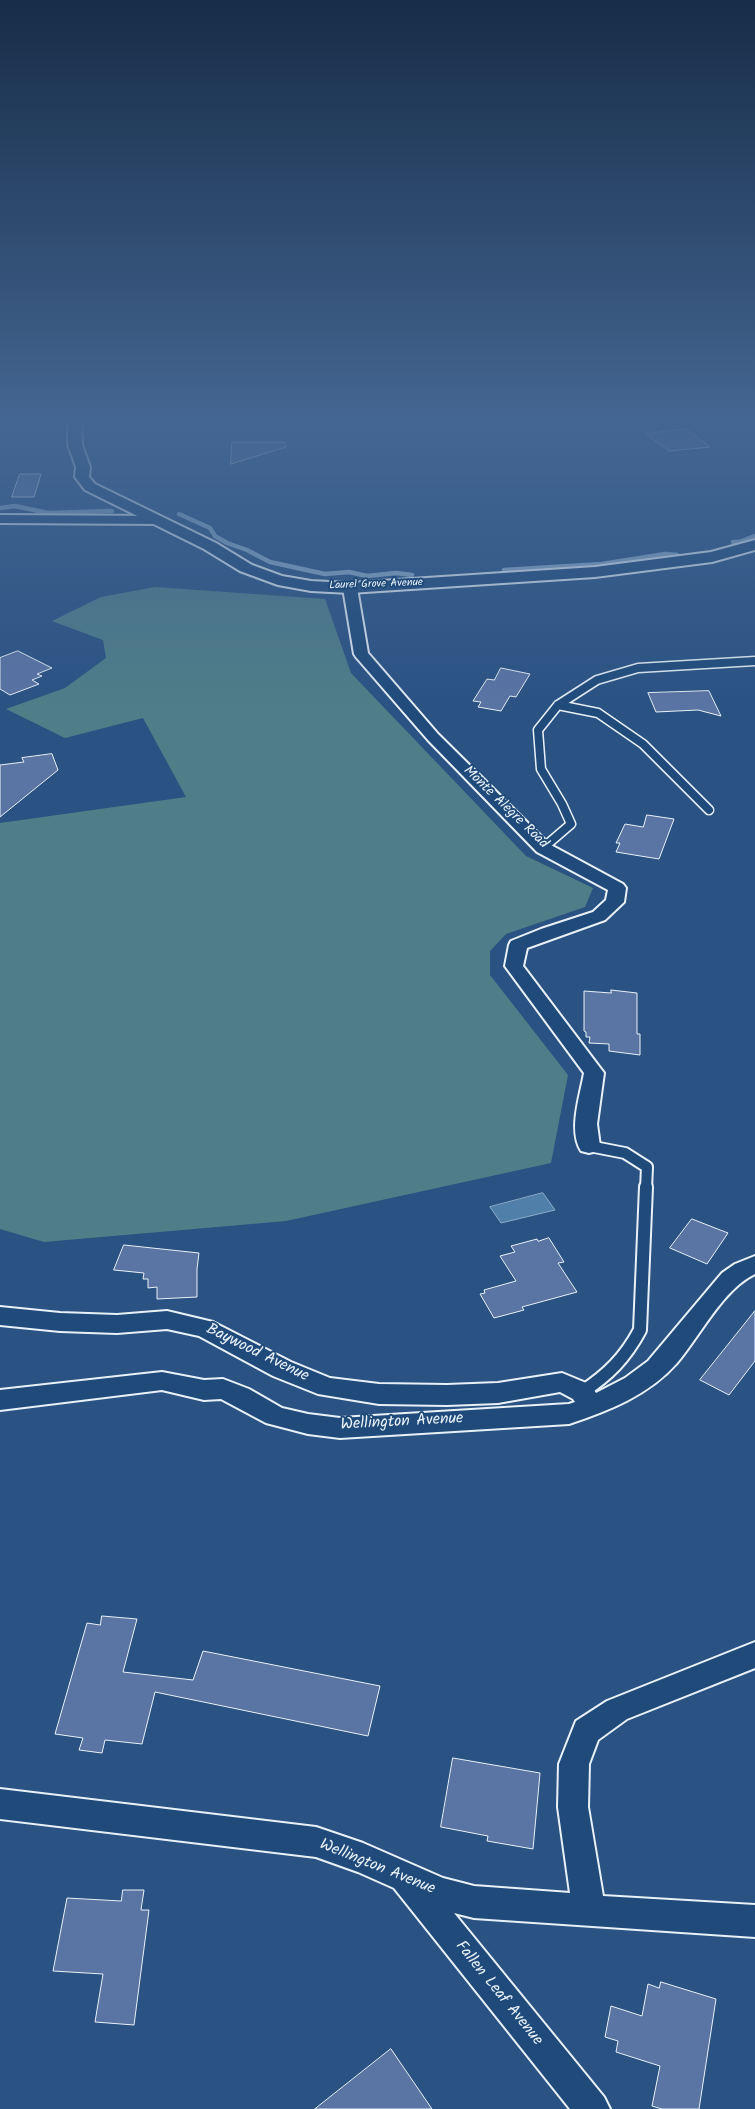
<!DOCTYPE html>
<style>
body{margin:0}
canvas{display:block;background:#2a5282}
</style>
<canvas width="755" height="2109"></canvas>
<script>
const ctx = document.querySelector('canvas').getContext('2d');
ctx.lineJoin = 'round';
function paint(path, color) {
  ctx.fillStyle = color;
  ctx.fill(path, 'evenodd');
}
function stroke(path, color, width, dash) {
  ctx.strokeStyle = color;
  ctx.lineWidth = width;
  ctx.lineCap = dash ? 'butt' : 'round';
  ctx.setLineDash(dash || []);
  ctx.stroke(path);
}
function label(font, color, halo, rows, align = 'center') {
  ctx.font = font + ' Kalam,sans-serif';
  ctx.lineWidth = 4;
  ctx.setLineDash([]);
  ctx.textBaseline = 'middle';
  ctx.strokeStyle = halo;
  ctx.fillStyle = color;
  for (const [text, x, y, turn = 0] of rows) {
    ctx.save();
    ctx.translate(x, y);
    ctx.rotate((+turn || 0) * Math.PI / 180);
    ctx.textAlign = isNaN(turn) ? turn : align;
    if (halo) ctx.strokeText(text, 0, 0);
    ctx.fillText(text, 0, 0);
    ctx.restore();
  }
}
paint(new Path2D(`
 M155 587 325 599 351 673 526 856 593 888 585 907 506 934 490 951V975L568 1075 551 1163 286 1221 44 1242 0 1229V823L186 797 143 718 65 738 6 709 65 688 106 658 103 640 52 621 101 597Z`), '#4f7e88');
const water = new Path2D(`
 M543 1193 555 1210 501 1223 490 1207Z`);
paint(water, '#507fa9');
stroke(water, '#8dadc9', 1);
stroke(new Path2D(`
 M0 508 15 506 48 513 112 511
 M179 514 210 528 215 536 227 543 247 550 270 562 325 574 349 572 367 576 396 573 412 575
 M733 542H739L755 536
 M504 570 602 564 665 554 677 555`), '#8dadc9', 4.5);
const building = new Path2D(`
 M686 429 710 447 669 451 646 434Z
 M232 442H285L286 447 231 464Z
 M20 474H41L34 497H12Z
 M18 651 52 668 37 674 42 676 32 680 39 684 10 695 0 689V658Z
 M501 668 530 674 516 697 510 696 501 711 478 707 481 702 473 701 487 679 494 680Z
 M709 691 721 716 698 710 656 712 648 693Z
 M52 754 58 770 0 817V765L24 762 22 758Z
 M647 815 674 819 659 859 616 852 620 843H616L625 824 643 827Z
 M611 990 637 993V1034H640V1055L609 1051V1044L589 1043 590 1037H586V1032L584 1031V991L611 993Z
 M692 1219 728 1233 707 1264 670 1248Z
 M549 1238 564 1262 558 1263 577 1292 522 1307 524 1310 494 1318 480 1294 485 1293 484 1290 516 1281 500 1256 515 1252 511 1246 537 1239 538 1241Z
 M124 1245 199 1253 197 1269V1297L157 1299V1287L148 1288V1279H143L144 1273 114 1270Z
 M755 1311V1361L729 1395 700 1380Z
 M102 1616 137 1619 123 1672 193 1680 203 1651 380 1686 368 1736 155 1692 142 1744 105 1740 102 1753 79 1750 83 1738 55 1734 87 1623 100 1625Z
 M453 1758 540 1773 533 1849 487 1841 488 1836 441 1827Z
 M123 1890H144L141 1910H149L134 2025 95 2022 103 1974 53 1971 67 1898 121 1901Z
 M661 1982 716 1999 699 2109H662L652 2106 660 2066 616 2052 618 2041 605 2037 611 2006 642 2016 648 1984 659 1988Z
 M391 2049 432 2109H315Z`);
paint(building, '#5a74a4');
stroke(building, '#e8f1f8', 1);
const serviceFar2 = new Path2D(`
 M558 705 598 713 643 744 709 810
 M543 848 571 824 562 804 541 769 538 730 558 705 597 680 638 668 755 661`);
const serviceFar1 = new Path2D(`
 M589 1146 625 1153 647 1167 646 1189`);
const service = new Path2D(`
 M582 1392C608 1375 625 1358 640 1330L646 1187`);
const minor = new Path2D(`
 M0 515 159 516 165 520 159 524 0 523Z
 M350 584 357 588 368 653 438 734 549 844 623 884 626 888 624 902 605 920 527 948 523 966 604 1073 597 1124 600 1146 597 1151 589 1153 581 1151C568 1130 580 1096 584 1073L505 966 509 945 511 941 541 929 593 912 606 900 608 890 537 852 428 740 356 657 354 654 343 588Z
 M755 1256V1274C723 1289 700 1336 677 1363 649 1395 608 1411 569 1424L340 1438 308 1434 266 1423 221 1399 204 1400 162 1390 0 1410V1390L162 1372 204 1380 223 1379 249 1389 282 1408 308 1414 340 1418 569 1404 575 1402 573 1399 560 1392 498 1403 447 1405 379 1404 318 1394 273 1376 199 1336 167 1329 117 1333 60 1331 0 1325V1307L60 1313 117 1315 167 1311 213 1322 291 1362 330 1378 379 1384 447 1385 498 1383 562 1373 591 1385 596 1393 625 1378 648 1361 722 1273 735 1264Z
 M755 1642V1668L627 1719 598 1740 589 1764 588 1807 603 1896 755 1905V1937L474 1918 454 1913 604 2097 610 2109H570L394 1888 358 1872 316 1857 0 1819V1789L316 1827 363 1843 443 1878 474 1886 570 1893 558 1807 559 1764 576 1721 607 1701Z`);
const tertiary = new Path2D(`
 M68 418H81L82 445 90 467 89 477 95 484 216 543 252 565 282 576 311 581 350 583 595 567 711 552 755 540V550L712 562 595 577 350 593 311 591 278 585 240 571 204 549 85 490 75 477 76 467 68 445Z`);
stroke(serviceFar2, '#e8f1f8', 11);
stroke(serviceFar1, '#e8f1f8', 14);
stroke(service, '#e8f1f8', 16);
stroke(minor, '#e8f1f8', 4);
stroke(tertiary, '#e8f1f8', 4);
stroke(serviceFar2, '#1f4a7a', 8);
stroke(serviceFar1, '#1f4a7a', 10);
stroke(service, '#1f4a7a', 12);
paint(minor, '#1f4a7a');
paint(tertiary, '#1f4a7a');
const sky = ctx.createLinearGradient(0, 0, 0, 713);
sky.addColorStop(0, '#172d48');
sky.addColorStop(0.59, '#446692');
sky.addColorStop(1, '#44669200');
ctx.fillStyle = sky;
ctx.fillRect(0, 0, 755, 713);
label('11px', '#e8f1f8', '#1f4a7a', [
 ["Laurel Grove Avenue",376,585,-2]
]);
label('14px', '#e8f1f8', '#1f4a7a', [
 ["Monte Alegre Road",505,808,44]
]);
label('16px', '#e8f1f8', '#1f4a7a', [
 ["Baywood Avenue",257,1354,26],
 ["Wellington Avenue",402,1423,-3],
 ["Wellington Avenue",377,1868,22],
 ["Fallen Leaf Avenue",498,1994,51]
]);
</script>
